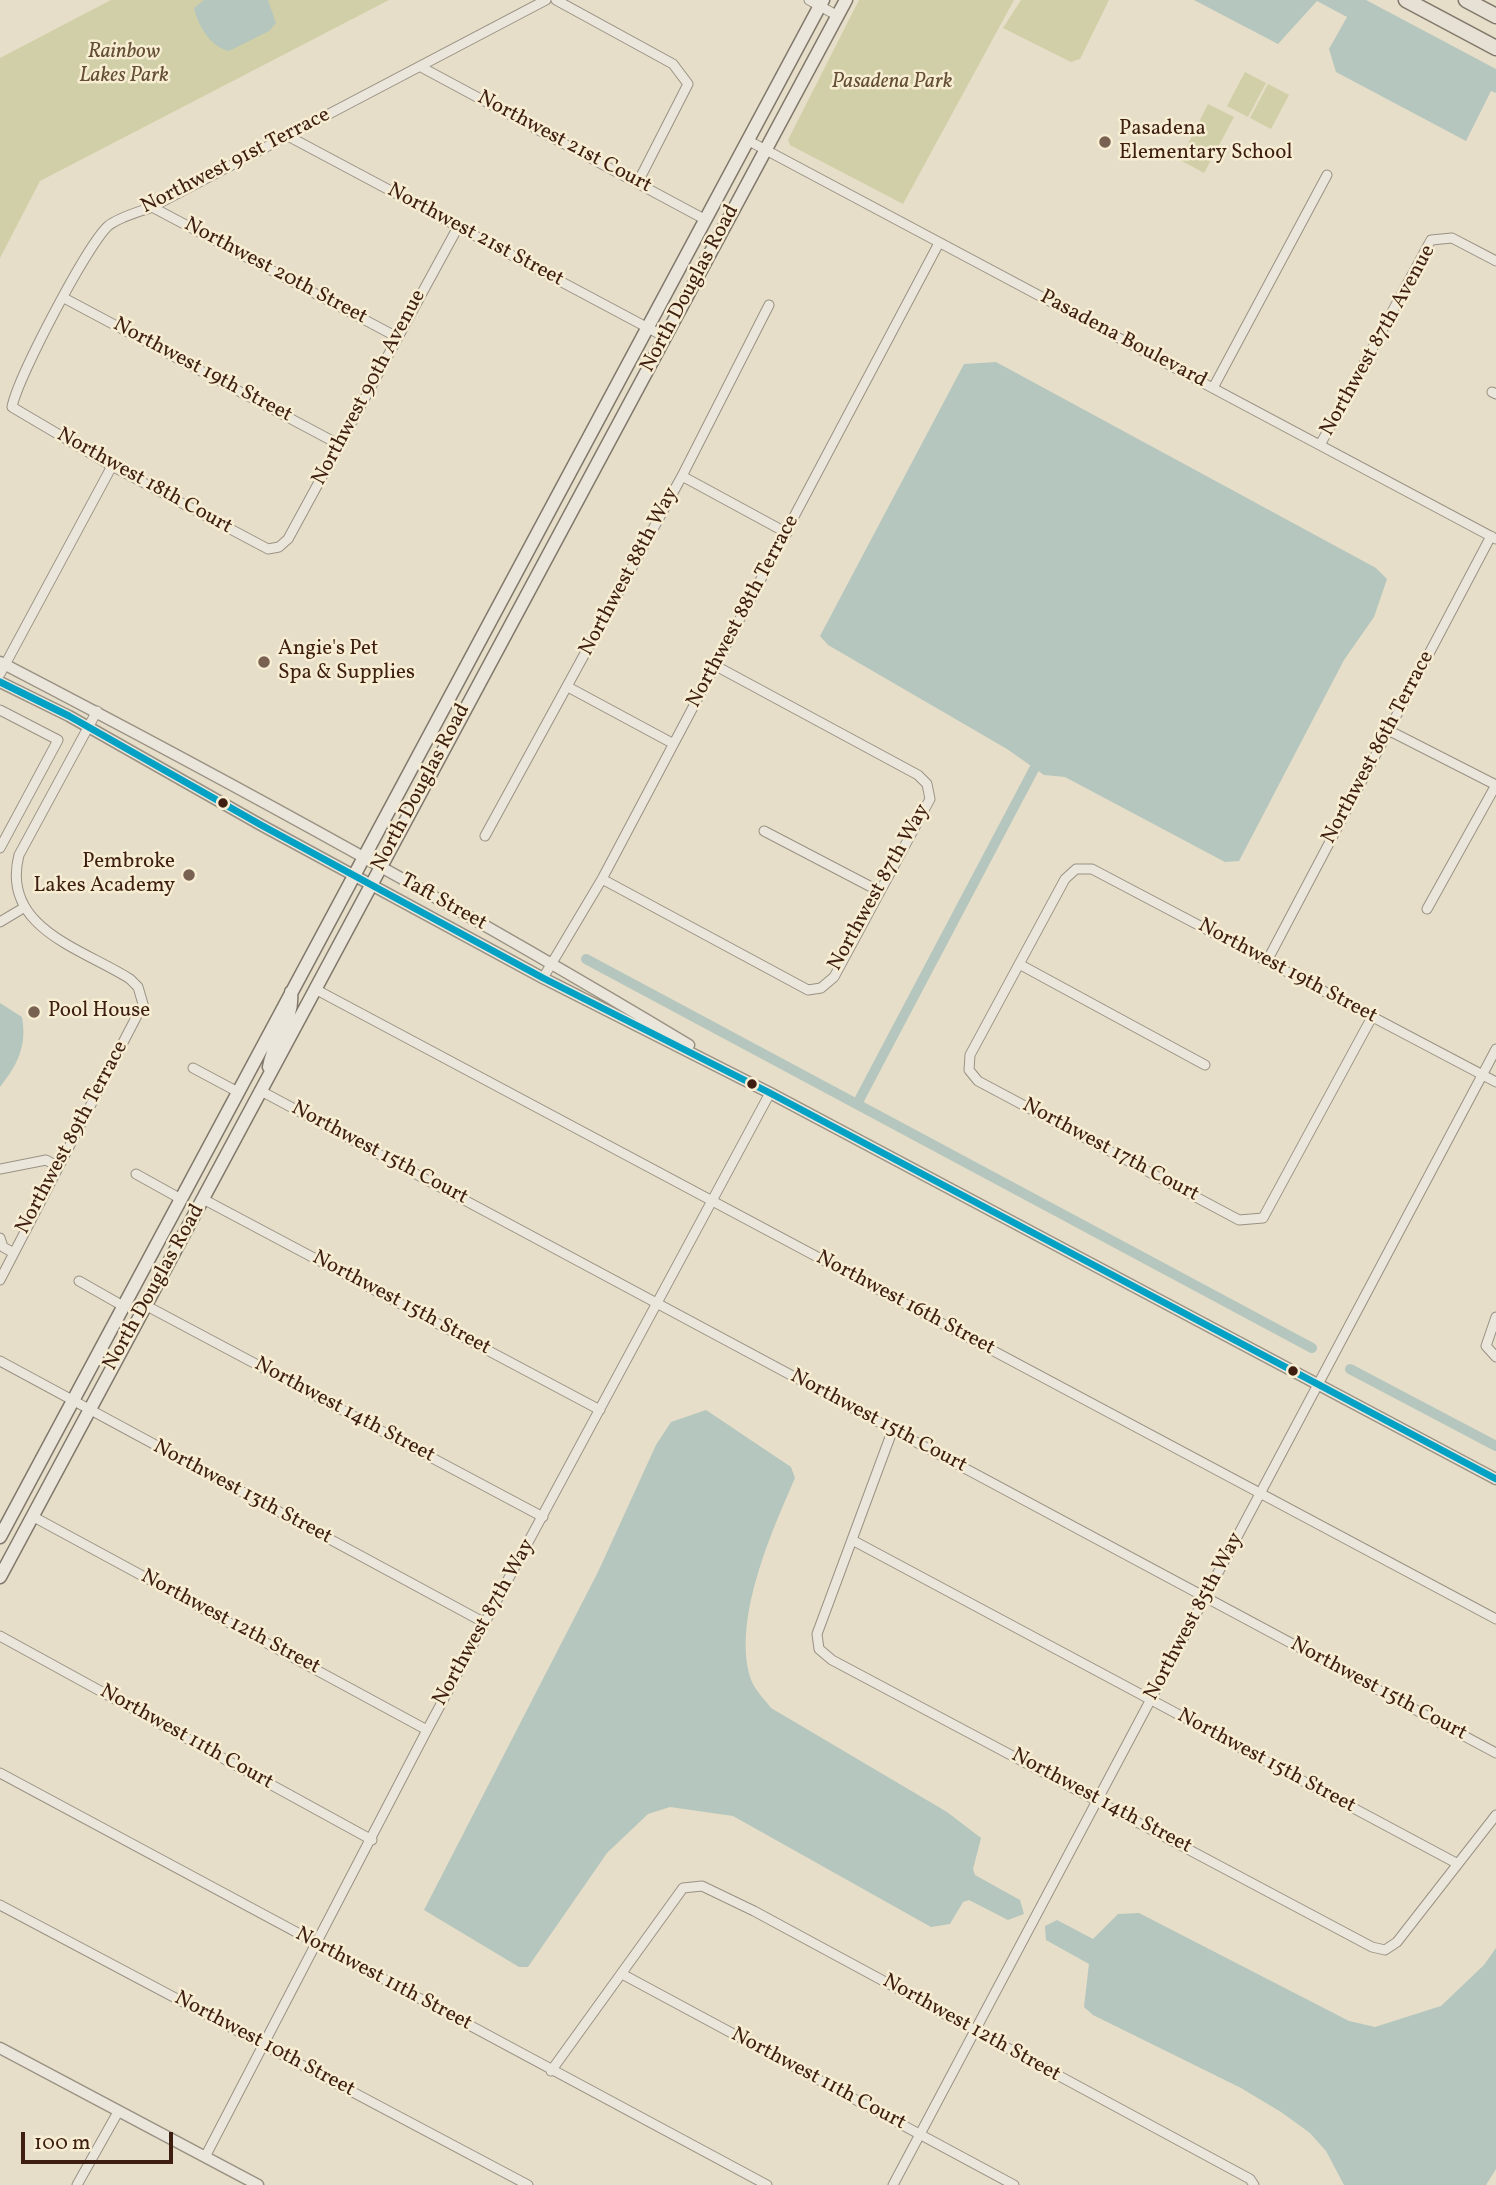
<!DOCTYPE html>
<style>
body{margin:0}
#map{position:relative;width:1496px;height:2185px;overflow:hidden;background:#e6dec8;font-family:Vollkorn,serif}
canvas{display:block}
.scale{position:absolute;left:21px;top:2132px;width:152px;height:32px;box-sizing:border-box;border:4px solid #3d1e10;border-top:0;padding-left:9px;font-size:21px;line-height:24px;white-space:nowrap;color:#3d1e10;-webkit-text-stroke:5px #f7edd3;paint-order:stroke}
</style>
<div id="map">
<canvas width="1496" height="2185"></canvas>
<div class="scale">100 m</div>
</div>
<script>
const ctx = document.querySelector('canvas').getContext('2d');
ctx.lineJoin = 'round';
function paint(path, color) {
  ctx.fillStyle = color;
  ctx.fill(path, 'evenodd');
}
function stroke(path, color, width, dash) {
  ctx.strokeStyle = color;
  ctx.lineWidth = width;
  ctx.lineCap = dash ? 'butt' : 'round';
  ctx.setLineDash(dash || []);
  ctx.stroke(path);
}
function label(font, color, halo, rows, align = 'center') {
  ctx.font = font + ' Vollkorn,serif';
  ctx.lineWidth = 5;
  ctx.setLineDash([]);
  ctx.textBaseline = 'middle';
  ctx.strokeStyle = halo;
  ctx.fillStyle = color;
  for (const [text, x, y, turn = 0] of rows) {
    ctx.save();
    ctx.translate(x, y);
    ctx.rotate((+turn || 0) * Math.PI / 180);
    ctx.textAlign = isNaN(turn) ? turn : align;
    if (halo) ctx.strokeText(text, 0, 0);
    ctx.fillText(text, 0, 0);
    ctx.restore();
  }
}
paint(new Path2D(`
 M111 0H389L40 181 0 258V58Z
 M859 0H1014L903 204 790 145 788 140Z
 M1021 0H1109L1080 59 1071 62 1003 28Z
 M1245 72 1266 83 1248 117 1227 106Z
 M1268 84 1289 95 1271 129 1250 118Z
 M1208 104 1234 117 1204 173 1180 160Z`), '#d1cfa7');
paint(new Path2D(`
 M204 0H268L276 23 269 31 229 51C211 47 198 26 194 8Z
 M1194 0H1366L1496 69V93L1491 91 1466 141 1336 72 1329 49 1347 17 1317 1 1278 44Z
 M996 362 1376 568 1387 579 1374 617 1344 660 1239 861 1225 862 1065 777 1044 775 1007 749 828 645 820 636 964 364Z
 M0 1003 22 1017C27 1046 18 1064 0 1087Z
 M706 1410 791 1467 795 1478C772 1531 730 1624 752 1682 756 1691 765 1700 771 1708L947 1812 981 1838 973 1869 975 1875 1020 1900 1024 1914 1008 1920 969 1900 963 1902 950 1924 931 1927 733 1816 670 1807 648 1814 607 1853 528 1967H519L424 1910 598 1572 656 1445 671 1422Z
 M1139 1913 1349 2021 1375 2027 1441 2006 1484 1965 1496 1948V2169L1486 2185H1344L1326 2151 1310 2133 1281 2112 1241 2088 1093 2015 1084 2007 1089 1964 1046 1940 1045 1926 1057 1920 1093 1939 1118 1914Z`), '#b4c6be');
stroke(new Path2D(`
 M586 959 1312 1348
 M857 1104 1034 769
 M1350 1369 1496 1446`), '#b4c6be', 10);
const minor = new Path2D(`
 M556 0 673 64 688 84 638 182
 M809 0 838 16
 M421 67 706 220
 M286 135 665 337
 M749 141 1496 539
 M152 207 397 337
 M458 227 288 539 279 547 268 549 112 466 12 407C18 377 86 247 108 226 119 217 139 212 152 207L546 0
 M64 298 340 445
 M1213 388 1327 175
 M1492 392 1496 394
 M1320 445 1431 240 1452 238 1496 261
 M682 476 787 533
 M0 674 112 466
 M568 687 672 743
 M0 710 58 740 0 848
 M1388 730 1496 785
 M764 831 879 891
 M485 836 682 476 769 305
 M602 879 808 990 821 988 834 977 930 799 927 784 918 775 716 666
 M1427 909 1496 785
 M0 922 20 910
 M1267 961 1491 536
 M1019 964 1205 1065
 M543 978 602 879 939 243
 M315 989 1496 1619
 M1372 1017 1263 1218 1239 1220 978 1081 969 1070 970 1055 1065 879 1076 869H1092L1496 1082
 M193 1068 238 1092
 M261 1091 1496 1753
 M0 1169 46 1160 57 1166
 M136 1174 181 1199
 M203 1199 600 1410
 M0 1238 3 1247 12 1252
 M0 1280 143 1004 138 987 130 979C83 949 0 928 19 855L97 711
 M79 1281 123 1306
 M145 1305 543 1517
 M1496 1317 1486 1346 1496 1357
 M0 1361 485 1623
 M893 1429 817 1634 819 1649 832 1660 1372 1947 1385 1950 1397 1942 1496 1815
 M32 1516 427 1730
 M854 1541 1458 1864
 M0 1636 372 1840
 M0 1773 767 2185
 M0 1905 528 2185
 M622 1974 1014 2185
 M551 2071 683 1888 702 1886 754 1911 1250 2179 1254 2185
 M205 2157 427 1730 770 1093
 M77 2185 118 2112
 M893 2185 1496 1049`);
const tertiary = new Path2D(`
 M0 662C233 783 464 910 689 1045
 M0 682 69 716 261 825 543 978 770 1093 1496 1479
 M0 2048 258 2185`);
const secondary = new Path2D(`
 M269 1067C274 1037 294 1021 291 992
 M0 1537 823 0
 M0 1577 846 0`);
const primary = new Path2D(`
 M1406 0 1496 48
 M1466 0 1496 16`);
stroke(minor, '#9a9183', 11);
stroke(tertiary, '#9a9183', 13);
stroke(secondary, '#81786b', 15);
stroke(primary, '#81786b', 17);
stroke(minor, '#eae6dc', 9);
stroke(tertiary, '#eae6dc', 10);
stroke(secondary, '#eae6dc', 12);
stroke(primary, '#e7e1d5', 14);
stroke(new Path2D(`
 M0 682 69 716 261 825 543 978 770 1093 1496 1479`), '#03a2c4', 7);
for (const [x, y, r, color] of [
 [1105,142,7,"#786150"],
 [264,662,7,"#786150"],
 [223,803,6,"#3d1e10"],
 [189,875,7,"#786150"],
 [34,1012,7,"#786150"],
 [752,1084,6,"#3d1e10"],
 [1293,1371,6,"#3d1e10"]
]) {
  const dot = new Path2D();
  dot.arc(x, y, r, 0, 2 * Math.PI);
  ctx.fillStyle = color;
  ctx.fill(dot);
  stroke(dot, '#f7edd3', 2.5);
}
label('italic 21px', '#644f35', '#f7edd3', [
 ["Rainbow",124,53],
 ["Lakes Park",124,77],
 ["Pasadena Park",892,83]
]);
label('21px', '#3d1e10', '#f7edd3', [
 ["Pasadena",1119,130],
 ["Elementary School",1119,154],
 ["Angie's Pet",278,650],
 ["Spa & Supplies",278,674],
 ["Pembroke",175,863,"right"],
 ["Lakes Academy",175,887,"right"],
 ["Pool House",48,1012]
], 'left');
label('21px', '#3d1e10', '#f7edd3', [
 ["Northwest 21st Court",564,143,28],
 ["Northwest 91st Terrace",236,162,-27],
 ["Northwest 21st Street",475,236,28],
 ["Northwest 20th Street",275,272,28],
 ["North Douglas Road",691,289,-62],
 ["Pasadena Boulevard",1123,340,28],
 ["Northwest 87th Avenue",1379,341,-61],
 ["Northwest 19th Street",202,371,28],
 ["Northwest 90th Avenue",370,388,-62],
 ["Northwest 18th Court",144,482,29],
 ["Northwest 88th Way",630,572,-62],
 ["Northwest 88th Terrace",744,612,-62],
 ["Northwest 86th Terrace",1379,748,-62],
 ["North Douglas Road",422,788,-62],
 ["Northwest 87th Way",880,888,-61],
 ["Taft Street",443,903,29],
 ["Northwest 19th Street",1287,972,28],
 ["Northwest 89th Terrace",73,1138,-62],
 ["Northwest 17th Court",1110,1151,28],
 ["Northwest 15th Court",379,1154,28],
 ["North Douglas Road",155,1288,-61],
 ["Northwest 15th Street",401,1304,28],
 ["Northwest 16th Street",905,1304,28],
 ["Northwest 14th Street",344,1411,28],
 ["Northwest 15th Court",878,1422,28],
 ["Northwest 13th Street",242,1493,28],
 ["Northwest 85th Way",1195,1617,-62],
 ["Northwest 12th Street",230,1623,28],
 ["Northwest 87th Way",485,1623,-61],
 ["Northwest 15th Court",1378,1690,28],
 ["Northwest 11th Court",186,1738,29],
 ["Northwest 15th Street",1266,1762,28],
 ["Northwest 14th Street",1101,1802,28],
 ["Northwest 11th Street",383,1980,28],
 ["Northwest 12th Street",971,2029,29],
 ["Northwest 10th Street",264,2045,28],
 ["Northwest 11th Court",818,2080,28]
]);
</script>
